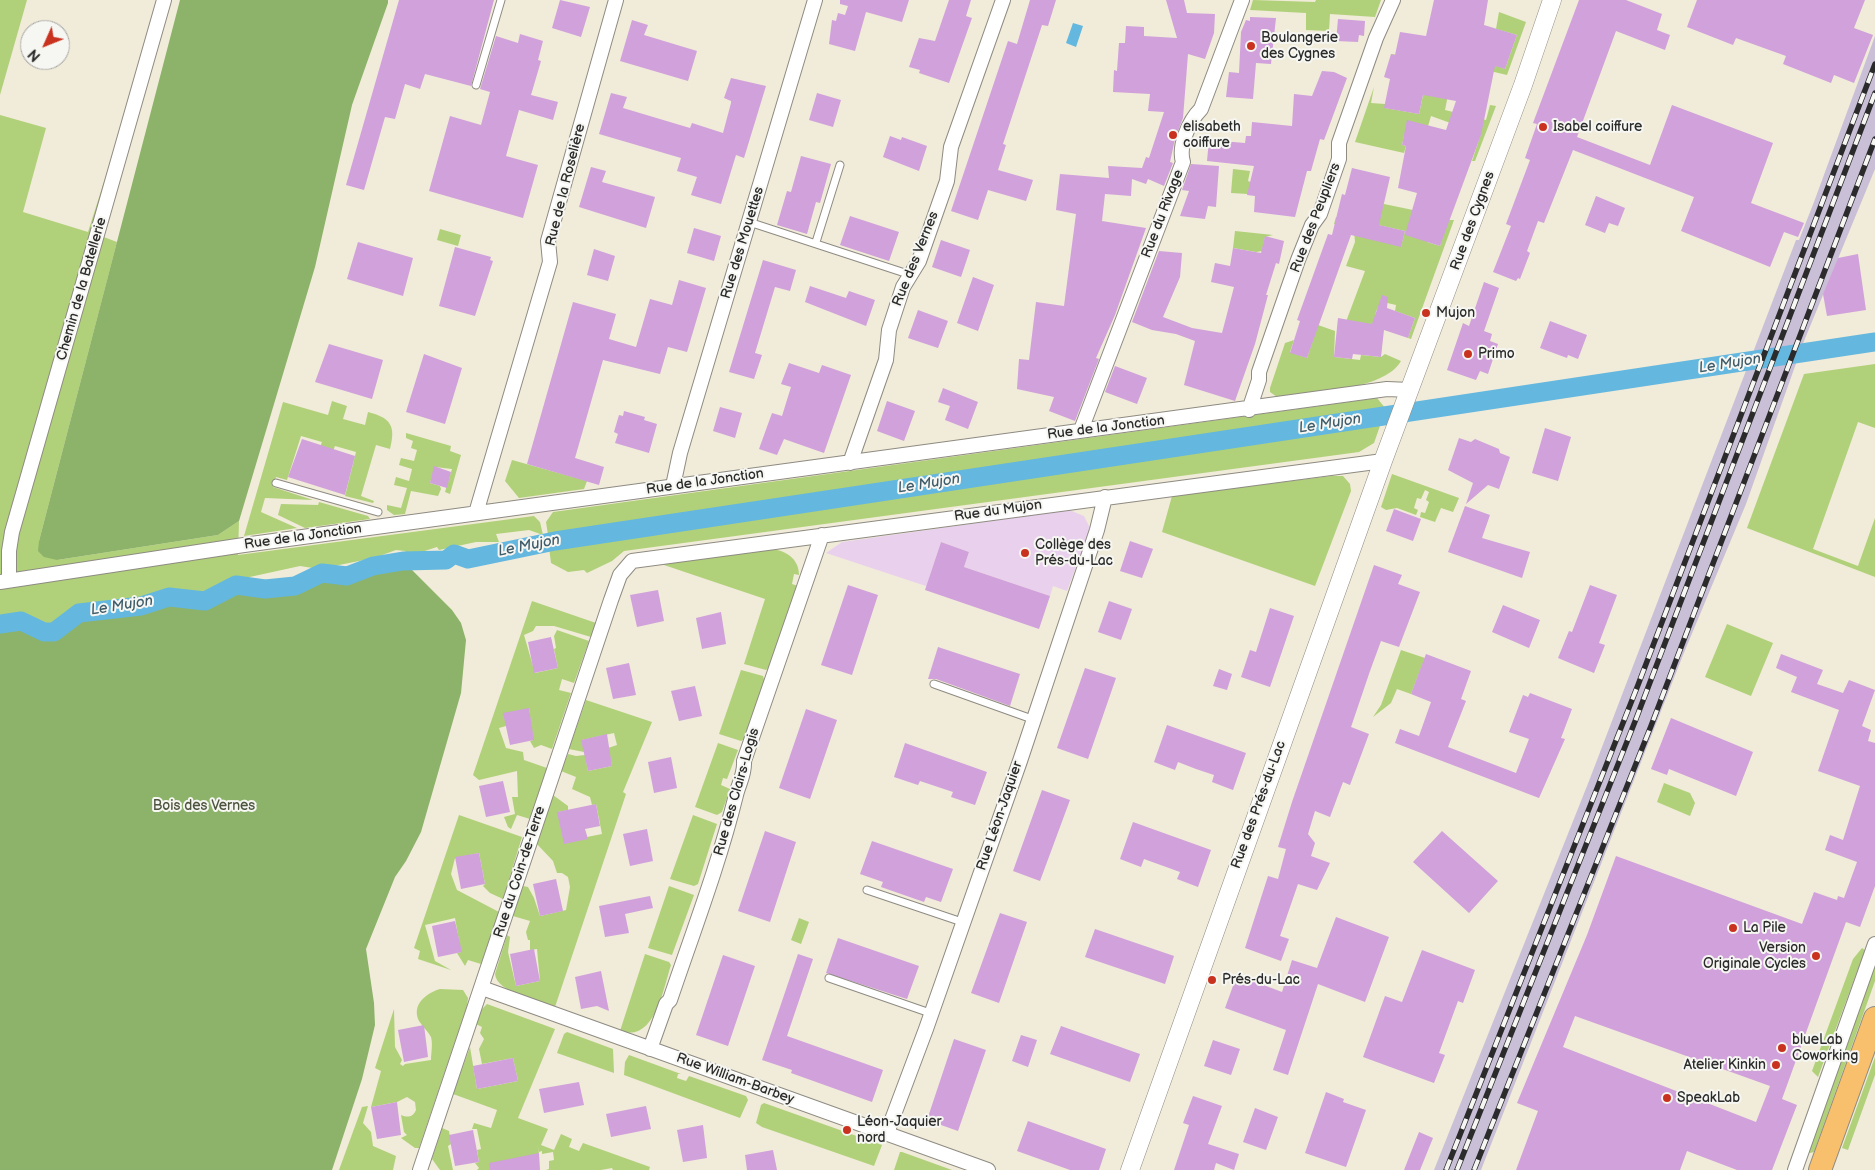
<!DOCTYPE html>
<meta charset="utf-8">
<style>
body{margin:0}
#map{position:relative;width:1875px;height:1170px;overflow:hidden;background:#f1ebd9;font-family:"Balsamiq Sans",sans-serif}
canvas{display:block}
.north{position:absolute;left:20px;top:20px;width:50px;height:50px;box-sizing:border-box;background:#f6f6f2;border:1px solid #a5a5a2;border-radius:50%;rotate:226deg;font-size:14px;font-weight:700;line-height:20px;text-align:center;color:#2b2b2b}
.north::after{content:'';display:block;margin:auto;width:18px;height:22px;background:#c8321e;clip-path:polygon(50% 0,100% 100%,50% 72%,0 100%)}
</style>
<div id="map">
<canvas width="1875" height="1170"></canvas>
<div class="north">N</div>
</div>
<script>
const ctx = document.querySelector('canvas').getContext('2d');
ctx.lineJoin = 'round';
function paint(path, color) {
  ctx.fillStyle = color;
  ctx.fill(path, 'evenodd');
}
function stroke(path, color, width, dash) {
  ctx.strokeStyle = color;
  ctx.lineWidth = width;
  ctx.lineCap = dash ? 'butt' : 'round';
  ctx.setLineDash(dash || []);
  ctx.stroke(path);
}
function label(font, color, halo, rows, align = 'center') {
  ctx.font = font + ' "Balsamiq Sans",sans-serif';
  ctx.lineWidth = 4;
  ctx.setLineDash([]);
  ctx.textBaseline = 'middle';
  ctx.strokeStyle = halo;
  ctx.fillStyle = color;
  for (const [text, x, y, turn = 0] of rows) {
    ctx.save();
    ctx.translate(x, y);
    ctx.rotate((+turn || 0) * Math.PI / 180);
    ctx.textAlign = isNaN(turn) ? turn : align;
    if (halo) ctx.strokeText(text, 0, 0);
    ctx.fillText(text, 0, 0);
    ctx.restore();
  }
}
paint(new Path2D(`
 M1069 510 1084 516 1089 526V532L1067 591 1053 586 1050 596 964 567 969 552 941 542 929 578 938 590 826 553 842 542Z`), '#e9d1ed');
paint(new Path2D(`
 M1875 36V169L1804 341 1746 504 1683 655 1481 1170H1434L1589 781 1796 240H1799L1814 202Z`), '#c9bfd7');
paint(new Path2D(`
 M0 0H27L0 95Z
 M1253 0 1315 2 1316 0H1381L1375 17 1330 14 1329 31 1306 30V13L1250 10Z
 M1499 12 1526 22 1507 75 1490 71 1442 83 1391 54 1427 59 1468 56 1505 69 1517 35 1496 29Z
 M1374 87 1371 103 1385 104V108L1419 114 1424 91 1448 95 1445 110 1486 120 1490 105 1496 106 1475 161H1472L1481 134 1431 116 1424 140 1404 136 1402 145 1406 146 1404 153 1355 142Z
 M0 115 46 128 23 212 88 232 114 150 93 233 117 242 39 541 57 560 218 535 239 521 238 555 534 516 540 522 543 535 529 530 496 534 499 542H476L439 550 437 547 409 556 405 551 396 550 374 558 319 569 300 566 236 580V585L205 601 169 597 141 606 80 612 54 632H44L21 621 0 624Z
 M1233 169 1250 171 1248 181 1251 182 1248 194 1231 193Z
 M1384 204 1413 210 1427 242 1440 246 1448 220H1454L1411 339 1408 338 1415 318 1395 311 1396 305 1383 302C1372 311 1375 321 1379 333L1344 327 1365 271 1346 266 1355 242 1354 231 1334 224 1336 217 1359 223ZM1378 225 1405 231 1401 246 1374 240Z
 M440 229 461 235 458 246 437 240Z
 M1235 231 1273 235 1265 237 1262 251 1256 252 1233 248Z
 M1318 325 1335 331 1334 357 1360 360 1361 355 1381 357 1385 354 1401 361C1384 391 1310 392 1277 397L1270 392V388L1285 343 1294 340 1290 352 1307 358Z
 M1875 364V428L1858 422 1813 549 1858 566 1875 518V577L1747 528 1804 374Z
 M1377 398 1386 409 1385 413 548 535 546 522 553 512Z
 M332 401 347 406 343 419 365 425 368 412C391 418 396 426 390 449L376 445 361 496 374 501 373 503 345 496 356 452 335 446 333 451 320 447 322 442 301 436 287 480 276 477 273 487 313 500 265 498 261 512 297 528 244 536 283 402 328 415Z
 M1381 423 1374 443 1359 452 624 551 612 561 587 573 584 570 568 572 551 563 549 547Z
 M406 433 451 446 450 451 461 455 450 494 445 492 452 469 435 467 430 483 440 486 441 489 438 496 411 491 405 514 394 515 387 510V505L401 508 407 488 394 485 396 477 409 481 412 469 399 465 401 458 414 461 417 450 411 448 413 441 406 438Z
 M512 460 587 481 584 489 519 498 505 481Z
 M1392 474 1459 498 1453 512 1441 508 1435 522 1420 517 1421 512 1425 513 1429 502 1426 500 1429 492 1425 490 1421 499 1417 498 1414 508 1418 510 1416 515 1397 508 1386 510 1381 507Z
 M1331 476H1343L1350 484 1351 491 1315 586 1162 532 1172 496Z
 M319 502 368 516 370 519 305 528 278 515 281 504 318 505Z
 M770 549C785 550 799 558 799 575L794 574 792 584 798 586 770 667 766 670 744 664 765 599 661 564Z
 M532 601 596 623 591 637 554 626H536L533 631 524 635 535 673 558 668 554 649 556 648 554 636 557 630 589 641 574 683 562 679 559 690 571 693 552 749 541 745 534 748 530 741 533 740 529 708 506 726 499 728 506 748 523 752 524 760 547 768 530 819 517 815 511 829 508 827 504 817 515 814 512 797H518L517 771 479 780 473 775Z
 M1727 624 1773 643 1751 696 1705 677Z
 M1401 650 1425 658 1411 694 1397 689 1391 703 1373 717 1381 705Z
 M741 670 763 676 765 682 746 738 741 741 719 734Z
 M586 700 652 722 623 792 626 794 555 1007C539 1001 497 993 495 974L507 935 510 937 508 952 516 986 540 981 537 949 530 950V940H528L526 932 530 921 513 916 523 886 528 887 534 898 540 916 566 910 570 887 568 877 562 873H557L553 861 536 843 553 795 568 806V810L558 812 588 839 587 837 602 834 596 804 592 805 590 797 572 789 576 777 561 771 568 754 576 756 585 755 588 771 612 766 608 748 617 745 614 733 582 740 584 752 569 749Z
 M718 743 738 750 727 779 723 778 721 785 730 789 722 812 717 815 695 807Z
 M1664 783 1690 793 1695 803 1690 816 1657 802Z
 M459 815 522 837 503 899 490 893 483 886 485 884 479 853 455 858 451 874 457 890 499 912 481 964 468 960 465 966 457 953 461 952 455 918 425 925 435 961 451 970 418 959 420 951 414 948Z
 M693 815 717 824 698 884 694 886 670 879Z
 M669 886 694 895 672 955 648 948Z
 M799 918 809 922 801 944 791 940Z
 M1862 948 1865 950 1818 1077 1812 1071 1853 959Z
 M645 954 669 962 671 965C663 989 655 1043 620 1031Z
 M1875 962V981L1814 1152 1810 1153 1808 1152Z
 M440 989 463 990 468 998 467 1006 419 1148H415L401 1138 407 1135 404 1132 401 1115C408 1118 413 1117 416 1110L415 1102 407 1097 397 1102 371 1107 381 1071 375 1068 394 1009 395 1047 402 1060 400 1064 403 1066 405 1064 431 1060C431 1054 433 1044 431 1037 428 1031 422 1026 419 1021 411 1004 427 993 440 989Z
 M487 1004 555 1029 518 1118 548 1129 541 1145 554 1150 561 1134 572 1139 569 1147 579 1151 583 1143 650 1167 649 1170H613L612 1168 601 1170H546L549 1169V1161L554 1160 553 1152 542 1154V1151L539 1152 537 1144 539 1153 512 1170H477L479 1168 475 1163 479 1162 477 1150 481 1149 477 1129H472L474 1123 491 1128 497 1110 453 1094 470 1047 477 1089 518 1081 513 1058 482 1064 479 1049 484 1039 480 1033 482 1027 476 1024 481 1010Z
 M567 1032 613 1049 614 1073 557 1053 564 1034Z
 M629 1055 681 1074H678L677 1078 686 1081 689 1076 746 1096 748 1100 740 1118 624 1075 625 1062Z
 M1875 1057V1075L1848 1150 1842 1148Z
 M764 1103 882 1145 874 1166 762 1127 756 1123 761 1105Z
 M368 1106 363 1123 371 1132 373 1146 396 1156 393 1170H339L362 1107Z
 M442 1128 449 1131 451 1144 448 1146 453 1170H440L432 1159Z
 M900 1152H902L952 1170H894Z`), '#b0d179');
paint(new Path2D(`
 M180 0H388V3L352 105 315 267 239 521 218 535 57 560 44 557 38 551 39 541Z
 M403 561 452 610 461 623 466 640 461 693 421 832 406 861 395 877 366 949 374 1003 375 1025 362 1079 332 1170H0V624L21 621 44 632H54L79 613 141 606 169 597 205 601 236 585 265 589 295 586 322 573 347 576 373 566Z`), '#8cb369');
paint(new Path2D(`
 M1073 23 1083 26 1076 47 1066 43Z`), '#64b7df');
stroke(new Path2D(`
 M0 624 21 621 44 632H54L79 613 141 606 169 597 205 601 236 585 265 589 295 586 322 573 347 576 373 566 403 561 446 560 454 554 468 559 555 541 1875 342`), '#64b7df', 19);
paint(new Path2D(`
 M399 0H494L471 86 425 74 420 89 405 84 395 119 385 117 364 190 346 185Z
 M560 0 590 7 581 37 552 28Z
 M840 0H909L902 22 866 12 855 51 829 44 832 20 836 21 838 13 845 15 848 6 840 4Z
 M949 0H971L966 16 972 18 949 83 919 73 920 70 909 67 919 38 935 41Z
 M1030 0H1056L1048 26 1042 25 1003 144 1006 145 998 170 1033 180 1026 201 988 190 978 220 951 211 1008 41 1017 44Z
 M1166 0H1184L1187 13 1215 14 1214 33 1205 59 1188 54 1183 118 1175 139 1170 162 1173 163 1164 186 1148 179 1146 184 1132 179 1131 196 1105 194 1102 221 1146 228 1115 315 1096 358 1099 359 1075 421 1049 411 1054 397 1017 389 1019 359 1029 360 1036 302 1064 306 1076 214 1056 210 1060 174 1109 178 1108 166 1142 168 1146 157 1149 158 1164 112 1148 111 1150 94 1113 92 1114 70 1117 71 1119 43H1125L1126 26 1144 27V36L1177 38Z
 M1434 0H1488L1484 25 1517 35 1505 69 1495 66 1481 135 1440 246 1405 235 1417 193 1398 188 1406 146 1402 145 1407 120 1446 130 1456 101 1423 95 1419 114 1384 108 1390 79 1384 77 1391 54 1395 55 1400 32 1426 36Z
 M1579 0H1626L1662 14 1657 30 1670 35 1665 50 1616 31 1577 137 1650 165 1672 105 1773 143 1751 203 1804 223 1798 237 1784 232 1770 267 1681 231 1694 197 1573 150 1544 223 1538 221 1527 251 1530 253 1520 279 1518 278 1516 281 1493 272 1511 226 1506 224 1530 160 1525 158 1537 124 1533 123Z
 M1697 0H1865L1854 28 1873 35 1854 83 1834 75 1831 83 1783 64 1786 56 1736 38 1733 45 1687 27Z
 M1250 17 1276 18 1271 64 1256 63 1253 99 1226 97 1229 72 1239 73 1241 32 1246 20 1250 21Z
 M1338 19 1365 21 1364 36 1359 35 1358 42 1336 41Z
 M632 20 648 25 644 35 697 51 688 81 620 61Z
 M520 34 543 41 538 60 541 61 531 95 558 102 553 120 519 110 506 156 538 165 523 218 429 191 450 116 481 125 490 92 480 89 496 36 518 43Z
 M1322 71 1334 72 1347 78 1324 140 1320 139 1311 171H1307L1295 217 1254 212 1255 196 1247 195 1254 166 1207 161 1209 140 1245 143 1246 136H1251L1252 122 1292 126 1294 94 1312 96Z
 M731 78 766 86 744 158 736 155 721 204 691 195 697 177 677 171 681 158 599 134 611 93 627 97 623 108 690 128 692 123 723 133 731 103V101L724 98Z
 M817 93 841 100 833 127 809 120Z
 M890 136 901 140 902 137 927 146 919 171 883 157Z
 M801 156 831 164 820 203 816 202 807 234 777 225 787 191 791 192Z
 M1191 164 1219 166 1216 207 1208 206 1205 219 1180 216 1189 191 1182 190Z
 M591 167 606 171 602 182 655 197 646 228 579 207Z
 M1352 168 1390 177 1379 225 1405 231 1401 247 1351 235 1307 358 1290 353 1300 321 1297 320 1328 234 1332 235 1342 194 1345 195Z
 M1596 196 1625 208 1618 226 1609 223 1605 233 1585 225Z
 M850 216 899 232 889 261 840 245Z
 M694 228 721 236 714 261 687 253Z
 M1265 236 1284 241 1279 264 1276 263 1266 295H1268L1255 344 1235 401 1184 385 1195 341 1176 334 1152 330 1132 322 1159 251 1182 253 1180 277 1163 317 1192 328 1222 333 1234 287 1211 282 1215 263 1230 266 1233 248 1261 253Z
 M941 240 970 250 961 277 932 267Z
 M358 242 413 258 403 296 347 279Z
 M455 247 491 257 490 260 493 261 475 316 439 306Z
 M594 249 615 256 608 281 587 275Z
 M1858 254 1866 310 1827 316 1823 294 1838 258Z
 M763 260 796 270 790 291 775 287 755 353 762 355 754 379 729 372Z
 M973 277 994 285 978 331 957 323Z
 M679 280 706 288 687 352 668 347 660 374 603 360 575 458 604 467 599 485 527 464 573 302 616 314 609 339 636 347 650 299 672 305Z
 M1484 282 1499 288 1484 331 1492 334 1490 341 1498 344 1488 374 1480 371 1476 380 1447 370 1463 323 1469 326Z
 M810 286 846 298 849 291 875 300 866 326 805 302Z
 M1382 295 1388 297 1387 308 1415 318 1408 338 1384 330 1381 357 1353 354 1352 359 1334 357 1338 318 1372 324Z
 M918 310 948 321 938 348 908 338Z
 M1550 321 1587 335 1578 359 1568 355 1567 358 1540 348Z
 M329 344 383 360 372 399 315 382Z
 M424 354 462 368 445 424 406 412Z
 M789 363 819 373 822 365 851 375 824 453 784 439 777 455 759 449 772 413 782 416 791 387 781 384Z
 M1115 366 1147 378 1137 404 1105 392Z
 M943 388 978 402 968 429 945 420 950 406 938 402Z
 M887 401 915 411 904 441 877 431Z
 M720 407 742 413 735 438 713 431Z
 M624 411 645 417 644 420 657 424 649 453 615 443 618 434 614 432 619 415 623 416Z
 M1545 428 1571 437 1558 481 1532 473Z
 M1459 438 1471 442 1475 439 1499 449 1500 453 1510 457 1499 489 1488 485 1466 504 1473 483 1448 470Z
 M302 439 355 456 345 495 288 477Z
 M434 466 451 472 447 488 430 483Z
 M1465 506 1490 515 1482 538 1530 552 1522 578 1448 552Z
 M1394 509 1421 519 1413 541 1386 531Z
 M1130 541 1153 549 1142 578 1120 571Z
 M941 542 969 552 964 567 1050 596 1039 629 925 590Z
 M1374 565 1402 575 1398 584 1420 592 1399 647 1381 641 1370 671 1351 727 1369 734 1350 785 1343 782 1330 817 1315 811 1308 834 1315 843 1311 856 1330 863 1317 890 1298 884 1280 936 1289 939 1281 961 1245 948 1268 876 1278 879 1286 849 1278 847 1292 802Z
 M848 585 878 595 852 675 821 665Z
 M1590 585 1617 595 1599 643 1605 645 1594 673 1558 658 1569 631 1572 632Z
 M658 590 664 621 637 627 630 595Z
 M1109 601 1132 609 1121 640 1098 632Z
 M1503 605 1540 620 1529 648 1492 632Z
 M1270 608 1294 616 1270 687 1241 677 1250 650 1256 652Z
 M721 612 726 644 702 649 696 618Z
 M551 637 558 668 534 673 528 642Z
 M938 647 1020 674 1010 706 936 679H928Z
 M1426 654 1471 671 1461 699 1466 701 1448 747 1516 773 1529 739 1509 732 1523 695 1528 697 1530 693 1572 709 1561 738 1565 739 1539 798 1395 743 1400 729 1419 736 1431 702 1411 694Z
 M1781 654 1823 670 1817 684 1843 693 1849 680 1875 690 1862 726 1871 730 1868 741 1875 743V886L1860 927 1846 922 1782 1099 1797 1105 1772 1170H1737L1687 1151 1680 1170H1516L1538 1111 1517 1103 1587 935 1616 856 1802 924 1814 892 1837 900 1838 896 1844 898 1857 862 1825 850 1830 835 1843 840 1860 786 1818 771 1839 710 1791 692 1797 677 1776 668ZM1575 1016 1770 1086 1756 1122 1563 1047Z
 M629 663 636 695 613 699 606 668Z
 M1085 668 1116 678 1088 759 1057 748Z
 M1219 669 1232 674 1227 690 1213 686Z
 M695 686 702 716 679 721 671 691Z
 M529 708 534 740 510 745 503 713Z
 M806 709 837 720 810 799 779 788Z
 M1671 718 1753 752 1736 796 1669 769 1667 775 1651 769Z
 M1167 725 1246 753 1233 790 1212 782 1214 775 1196 769 1178 762 1175 770 1154 762Z
 M607 734 612 766 588 771 581 740Z
 M905 743 987 772 975 805 951 797 953 792 920 781 918 785 894 777Z
 M671 757 677 788 654 793 648 762Z
 M503 781 510 812 486 817 479 786Z
 M1042 790 1070 800 1040 881 1013 871Z
 M596 804 600 826 585 829 588 839 564 844 557 812Z
 M1133 822 1211 850 1198 887 1177 879 1180 872 1144 859 1141 867 1120 859Z
 M647 829 653 861 630 866 623 834Z
 M765 831 796 842 770 922 738 911Z
 M1442 831 1498 881 1469 913 1413 862Z
 M872 841 953 869 941 902 926 897 924 902 881 887 883 882 860 874Z
 M479 853 485 884 461 889 455 857Z
 M556 879 563 911 540 916 533 884Z
 M650 896 653 908 625 914 629 933 605 937 599 906Z
 M1000 913 1027 922 999 1003 971 993Z
 M1336 917 1389 937 1365 1002 1318 984 1288 1075 1273 1070 1286 1030 1225 1008 1237 975 1282 992 1292 960 1317 968Z
 M455 921 462 952 438 957 432 926Z
 M1095 929 1174 956 1165 984 1085 957Z
 M838 938 919 966 907 999 826 973Z
 M534 949 540 981 516 986 510 954Z
 M1422 950 1475 970 1463 1003 1458 1001 1439 1053 1445 1055 1434 1083 1363 1057 1385 996 1402 1002Z
 M798 954 813 959 787 1036 883 1070 872 1102 791 1073 792 1070 762 1060Z
 M723 955 755 966 728 1046 696 1035Z
 M601 971 609 1011 597 1006 581 1009 575 977Z
 M424 1025 428 1057 404 1062 398 1030Z
 M1061 1026 1140 1054 1130 1082 1050 1054Z
 M1021 1035 1037 1040 1028 1067 1012 1061Z
 M954 1039 986 1050 958 1131 927 1120Z
 M1213 1040 1240 1049 1231 1075 1204 1066Z
 M513 1058 518 1081 477 1089 473 1066Z
 M579 1082 584 1105 544 1113 539 1089Z
 M1326 1092 1344 1099 1343 1102 1366 1110 1346 1167 1305 1153Z
 M1193 1096 1222 1106 1208 1144 1239 1154 1234 1170 1216 1163 1214 1170H1174L1189 1125 1183 1123Z
 M397 1102 401 1135 377 1139 371 1107Z
 M646 1106 651 1129 611 1137 606 1114Z
 M1255 1108 1278 1117 1266 1150 1243 1142Z
 M1028 1121 1106 1149 1099 1170H1070L1017 1151Z
 M703 1125 707 1158 683 1162 677 1130Z
 M473 1130 479 1162 455 1166 449 1135Z
 M1419 1132 1433 1138 1420 1170H1404Z
 M773 1150 777 1170H747L745 1155Z
 M539 1153 540 1170H490L489 1163Z`), '#d0a1db');
const service = new Path2D(`
 M476 85 501 0
 M749 222 911 275
 M816 242 840 165
 M276 483 378 512
 M934 684 1032 719
 M867 890 962 922
 M829 978 930 1013`);
const minor = new Path2D(`
 M1249 410 1259 380V372L1298 260 1312 225 1320 214 1339 159V143L1376 38 1393 0
 M1081 430 1183 162C1178 146 1189 121 1201 109L1242 0
 M850 463 886 360 889 330 903 287 919 261 947 181 951 147 1003 0
 M673 486 680 453 815 0
 M476 513 550 262 548 241 616 0
 M9 580V551L12 532 164 0
 M0 582 244 545 1387 389 1410 390
 M482 988 988 1170
 M650 1049 666 1004 670 1000C693 932 719 864 736 795 739 783 745 774 744 761L822 535
 M887 1133 926 1029 1020 761 1097 530 1105 497
 M420 1170 611 600 620 575 632 561 1383 461
 M1795 1170 1875 944`);
const tertiary = new Path2D(`
 M1130 1170 1383 461 1523 85 1552 0`);
const primary = new Path2D(`
 M1820 1170 1875 1018`);
stroke(service, '#8e8b82', 9);
stroke(minor, '#8e8b82', 16);
stroke(tertiary, '#8e8b82', 19);
stroke(primary, '#8e8b82', 24);
stroke(service, '#fff', 7);
stroke(minor, '#fff', 14);
stroke(tertiary, '#fff', 18);
stroke(primary, '#f8bf6c', 22);
const rail = new Path2D(`
 M1446 1170 1638 685 1875 64
 M1457 1170 1636 719 1875 93
 M1474 1170 1651 726 1875 139`);
stroke(rail, '#2b2b2b', 5.5);
stroke(rail, '#f6f6f2', 4, [11]);
for (const [x, y, r, color] of [
 [1251,46,5,"#c8321e"],
 [1543,127,5,"#c8321e"],
 [1173,135,5,"#c8321e"],
 [1426,313,5,"#c8321e"],
 [1468,354,5,"#c8321e"],
 [1025,553,5,"#c8321e"],
 [1733,928,5,"#c8321e"],
 [1816,956,5,"#c8321e"],
 [1212,980,5,"#c8321e"],
 [1782,1048,5,"#c8321e"],
 [1776,1065,5,"#c8321e"],
 [1667,1098,5,"#c8321e"],
 [847,1130,5,"#c8321e"]
]) {
  const dot = new Path2D();
  dot.arc(x, y, r, 0, 2 * Math.PI);
  ctx.fillStyle = color;
  ctx.fill(dot);
  stroke(dot, '#f6f6f2', 2);
}
label('14px', '#2b2b2b', '#f6f6f2', [
 ["Boulangerie",1261,38],
 ["des Cygnes",1261,54],
 ["elisabeth",1183,127],
 ["coiffure",1183,143],
 ["Isabel coiffure",1553,127],
 ["Mujon",1436,313],
 ["Primo",1478,354],
 ["Collège des",1035,545],
 ["Prés-du-Lac",1035,561],
 ["La Pile",1743,928],
 ["Version",1806,948,"right"],
 ["Originale Cycles",1806,964,"right"],
 ["Prés-du-Lac",1222,980],
 ["blueLab",1792,1040],
 ["Coworking",1792,1056],
 ["Atelier Kinkin",1766,1065,"right"],
 ["SpeakLab",1677,1098],
 ["Léon-Jaquier",857,1122],
 ["nord",857,1138]
], 'left');
label('14px', '#2b2b2b', '#f6f6f2', [
 ["Rue de la Roselière",566,185,-76],
 ["Rue du Rivage",1163,214,-69],
 ["Rue des Peupliers",1316,218,-69],
 ["Rue des Cygnes",1473,221,-70],
 ["Rue des Mouettes",743,243,-73],
 ["Rue des Vernes",916,259,-68],
 ["Chemin de la Batellerie",82,289,-74],
 ["Rue de la Jonction",1106,428,-7],
 ["Rue de la Jonction",705,482,-8],
 ["Rue du Mujon",998,511,-8],
 ["Rue de la Jonction",303,537,-8],
 ["Rue des Clairs-Logis",737,792,-74],
 ["Rue des Prés-du-Lac",1259,805,-70],
 ["Rue Léon-Jaquier",1000,816,-71],
 ["Rue du Coin-de-Terre",520,872,-72],
 ["Rue William-Barbey",735,1079,20]
]);
label('14px', '#4c543e', '#f6f6f2', [
 ["Bois des Vernes",204,806]
]);
label('italic 15px', '#3f5c6a', '#f6f6f2', [
 ["Le Mujon",1730,364,-9],
 ["Le Mujon",1330,424,-9],
 ["Le Mujon",929,484,-9],
 ["Le Mujon",529,546,-11],
 ["Le Mujon",122,606,-9]
]);
</script>
